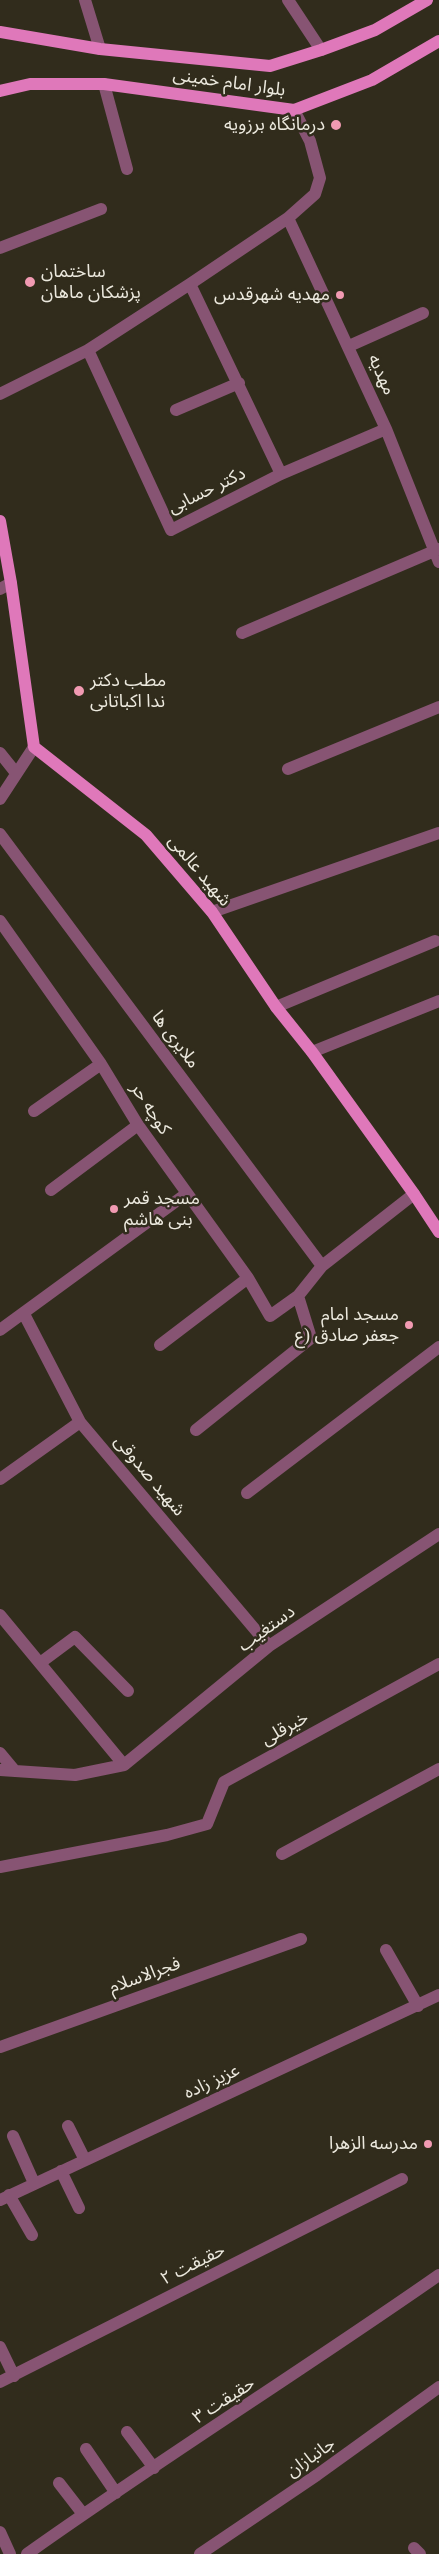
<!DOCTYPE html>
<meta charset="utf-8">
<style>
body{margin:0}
canvas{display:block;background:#312c1c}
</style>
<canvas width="439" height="2554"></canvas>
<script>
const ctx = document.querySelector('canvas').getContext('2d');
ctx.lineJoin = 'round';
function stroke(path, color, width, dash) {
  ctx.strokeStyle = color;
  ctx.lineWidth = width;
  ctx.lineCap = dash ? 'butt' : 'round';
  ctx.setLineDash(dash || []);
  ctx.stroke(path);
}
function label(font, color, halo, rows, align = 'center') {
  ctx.font = font + ' "Times New Roman","Noto Sans Arabic",serif';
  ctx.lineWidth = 5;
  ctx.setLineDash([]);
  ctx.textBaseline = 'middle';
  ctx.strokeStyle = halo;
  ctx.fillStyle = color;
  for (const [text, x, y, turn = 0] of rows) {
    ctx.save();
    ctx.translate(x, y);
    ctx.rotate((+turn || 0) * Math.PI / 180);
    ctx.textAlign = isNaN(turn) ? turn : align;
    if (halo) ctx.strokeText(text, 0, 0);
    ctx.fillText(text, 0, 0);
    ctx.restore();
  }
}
stroke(new Path2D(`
 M85 0 100 49
 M288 0 321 50
 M104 84 127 169
 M288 218 386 429 439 562
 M0 248 101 209
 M190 284 281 474
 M349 346 423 313
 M88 350 171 530 281 474 386 429
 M0 394 88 350 190 284 288 218 315 194 320 178 310 141 294 110
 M176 410 239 383
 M0 589 11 583
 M242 633 439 549
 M0 753 16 773
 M288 769 439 707
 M0 799 34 747
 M0 834 322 1266
 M212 912 439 833
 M0 921 101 1064 138 1125 248 1278 270 1316 298 1296 322 1266 414 1194
 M276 1007 435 941
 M312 1052 439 1001
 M34 1111 101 1064
 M51 1190 138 1125
 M24 1314 80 1422 269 1646
 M0 1330 186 1194
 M160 1345 248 1278
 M196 1430 311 1338 298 1296
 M0 1479 80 1422
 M247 1493 439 1347
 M0 1615 124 1765
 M40 1663 75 1637 128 1691
 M0 1753 15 1771
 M0 1770 75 1775 124 1765 269 1646 439 1534
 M282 1854 439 1769
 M0 1867 167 1835 207 1824 224 1782 439 1664
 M386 1950 418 2006
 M0 2047 301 1939
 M68 2126 85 2160
 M13 2136 34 2183
 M61 2171 79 2208
 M9 2195 32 2235
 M0 2200 439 1995
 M0 2347 14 2376
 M0 2382 402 2179
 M127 2432 154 2468
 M86 2449 116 2493
 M59 2483 83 2514
 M0 2532 10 2554
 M414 2548 420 2554
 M27 2554C162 2458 303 2370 439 2275
 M200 2554 317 2475 439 2387`), '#875473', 12);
stroke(new Path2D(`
 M0 32 100 49 270 66 321 50 375 30 427 0
 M0 91 30 84H104L294 110 372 80 439 41
 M0 521 11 583 34 747 146 835 212 912 276 1007 312 1052 414 1194 439 1232`), '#df78ba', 12);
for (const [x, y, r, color] of [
 [336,125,6,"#f19ab2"],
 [30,282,6,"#f19ab2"],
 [340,295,5,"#f19ab2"],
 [79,691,6,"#f19ab2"],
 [114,1209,5,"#f19ab2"],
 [409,1325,5,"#f19ab2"],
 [428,2144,5,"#f19ab2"]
]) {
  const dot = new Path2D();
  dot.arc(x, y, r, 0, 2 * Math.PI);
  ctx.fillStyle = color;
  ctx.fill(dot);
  stroke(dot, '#312c1c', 2);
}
label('18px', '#ece9de', '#312c1c', [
 ["بلوار امام خمینی",229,83,8],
 ["مهدیه",381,375,66],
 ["دکتر حسابی",207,491,-26],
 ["شهید عالمی",199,871,50],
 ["ملایری ها",175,1040,53],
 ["کوچه حر",150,1109,57],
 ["شهید صدوقی",149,1476,50],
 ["دستغیب",267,1629,-36],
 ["خیرقلی",285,1729,-29],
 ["فجرالاسلام",145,1976,-20],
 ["عزیز زاده",212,2082,-25],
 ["حقیقت ۲",193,2265,-27],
 ["حقیقت ۳",224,2401,-33],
 ["جانبازان",311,2458,-35]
]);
label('18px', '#ece9de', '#312c1c', [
 ["درمانگاه برزویه",325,125],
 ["ساختمان",41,272,"left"],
 ["پزشکان ماهان",41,293,"left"],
 ["مهدیه شهرقدس",330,295],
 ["مطب دکتر",90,681,"left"],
 ["ندا اکباتانی",90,702,"left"],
 ["مسجد قمر",124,1199,"left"],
 ["بنی هاشم",124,1220,"left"],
 ["مسجد امام",399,1315],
 ["جعفر صادق (ع",399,1336],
 ["مدرسه الزهرا",418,2144]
], 'right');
</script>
